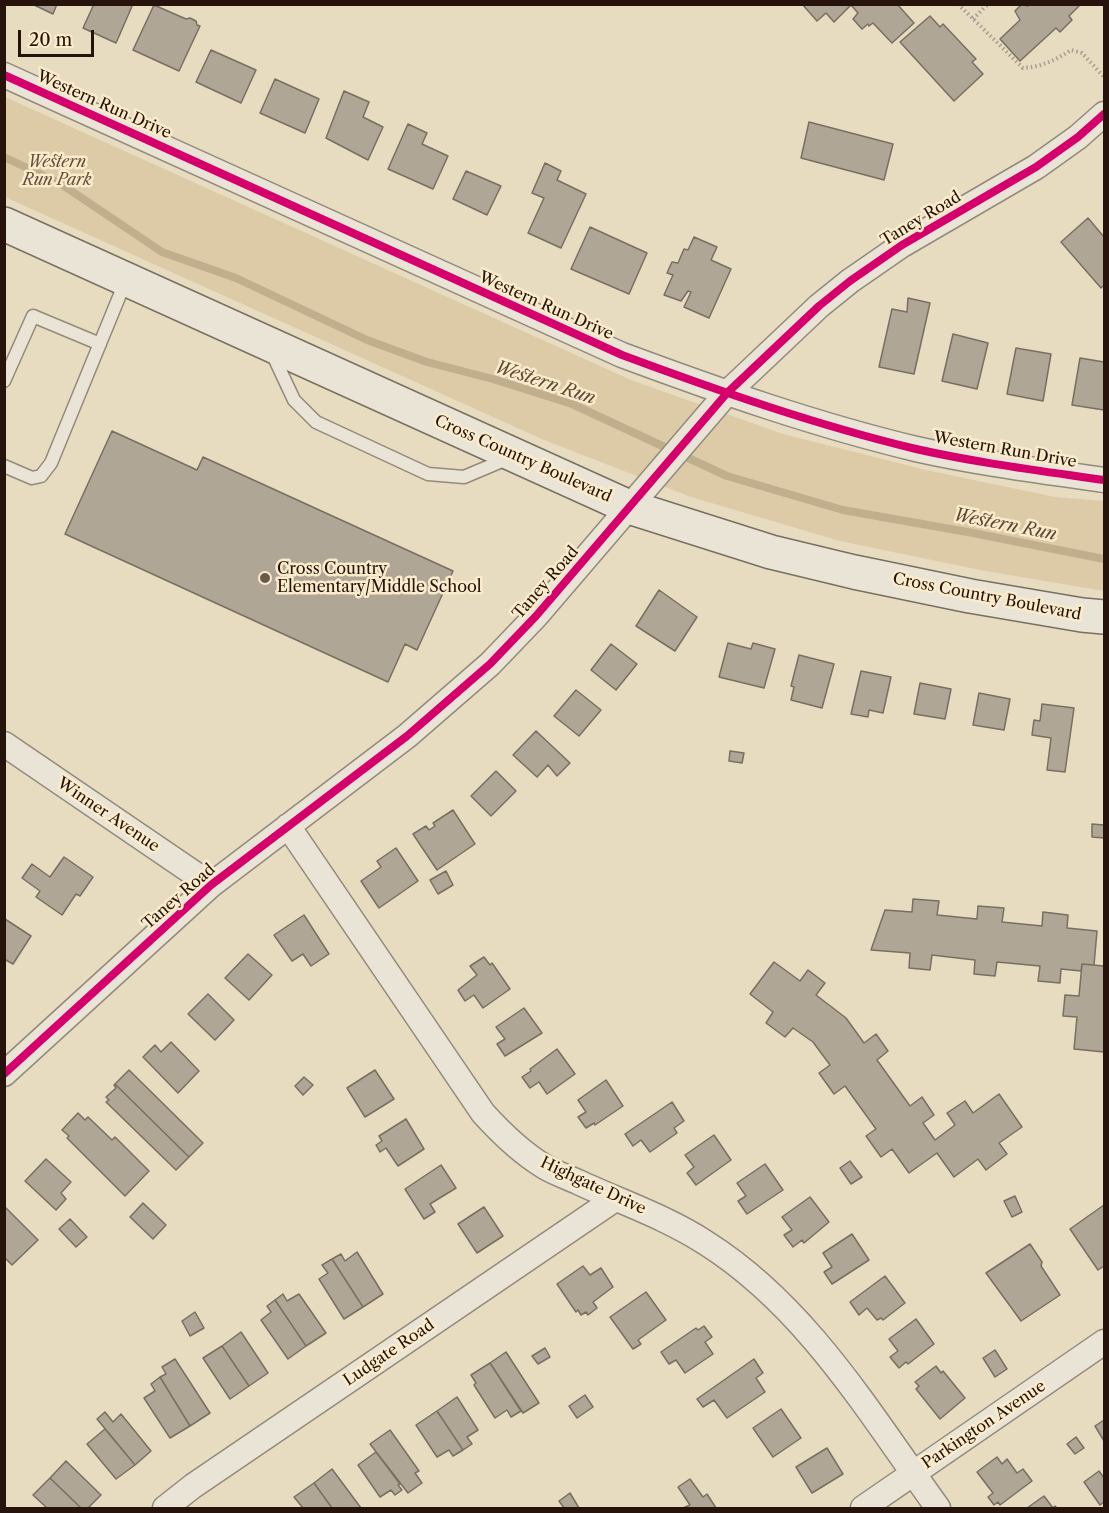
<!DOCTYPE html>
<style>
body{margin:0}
#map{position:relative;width:1109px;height:1513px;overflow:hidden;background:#e7dbc0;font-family:"Libre Caslon Text",serif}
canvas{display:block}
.frame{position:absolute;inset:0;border:6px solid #26130b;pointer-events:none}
.scale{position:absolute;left:18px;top:30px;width:76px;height:27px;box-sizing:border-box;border:3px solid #26130b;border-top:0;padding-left:8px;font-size:18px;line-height:21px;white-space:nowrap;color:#26130b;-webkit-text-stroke:4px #faeccb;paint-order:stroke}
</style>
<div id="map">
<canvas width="1109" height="1513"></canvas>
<div class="frame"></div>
<div class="scale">20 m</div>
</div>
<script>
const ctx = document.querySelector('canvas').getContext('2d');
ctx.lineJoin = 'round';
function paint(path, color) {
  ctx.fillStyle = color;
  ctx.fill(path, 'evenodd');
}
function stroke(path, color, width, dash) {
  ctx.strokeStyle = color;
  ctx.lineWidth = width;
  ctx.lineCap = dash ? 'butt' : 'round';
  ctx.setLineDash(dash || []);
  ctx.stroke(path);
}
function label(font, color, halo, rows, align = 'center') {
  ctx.font = font + ' "Libre Caslon Text",serif';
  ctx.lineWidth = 5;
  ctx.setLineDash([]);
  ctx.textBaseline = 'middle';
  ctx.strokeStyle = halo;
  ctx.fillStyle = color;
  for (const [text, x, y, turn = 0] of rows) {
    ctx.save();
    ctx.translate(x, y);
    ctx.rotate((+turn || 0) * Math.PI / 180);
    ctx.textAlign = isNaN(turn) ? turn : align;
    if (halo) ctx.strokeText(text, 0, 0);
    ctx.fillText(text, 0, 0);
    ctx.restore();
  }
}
paint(new Path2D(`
 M5 97 631 380 783 434 926 470 1055 497 1104 501V591L980 570 840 541 691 497 544 440 5 197Z`), '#ddcba7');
stroke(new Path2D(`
 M4 157 61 184 162 252 236 278 367 340 427 362 493 379 572 404 727 476 843 510 973 533 1104 559`), '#c1ae8d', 8);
const building = new Path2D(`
 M32 4H57L53 14Z
 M94 4H133L116 43 83 28Z
 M802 4H897L914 23 892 43 873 23 869 26 868 24 862 29 853 19 858 13 851 5 834 22 826 13 817 21Z
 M1022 4 1028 6 1030 4H1081L1069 16 1072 20 1060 32 1056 28 1020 61 1000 39 1020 20 1015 11Z
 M154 5 186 19 190 18 196 21 197 25 200 26 179 71 133 50Z
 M930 16 940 27 943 24 976 59 972 62 983 74 954 101 900 42Z
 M211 50 256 70 241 103 196 82Z
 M275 79 319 99 305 133 260 113Z
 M344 91 369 102 363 117 383 127 368 160 326 138Z
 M809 122 893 144 884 180 801 158Z
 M408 124 427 133 422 144 448 156 433 189 388 169Z
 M545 163 561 171 557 180 586 194 561 248 528 233 544 198 532 193Z
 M466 171 501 186 487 215 453 199Z
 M1088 218 1104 237V285L1101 288 1061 242Z
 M590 227 647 253 629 294 571 269Z
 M694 237 717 247 711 260 731 269 709 318 684 307 691 292 688 291 681 301 664 295 673 275 667 273 672 262 678 263 684 249 688 250Z
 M908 298 930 303 914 374 879 367 892 309 907 312Z
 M953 334 988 343 977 389 942 381Z
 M1016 348 1051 354 1043 401 1007 394Z
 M1080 358 1104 362V410L1072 405Z
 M112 431 197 470 203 457 453 571 417 650 405 644 388 682 65 534Z
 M659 590 697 617 675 651 636 626Z
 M728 643 751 649 753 643 775 649 764 688 719 677Z
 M611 644 637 664 616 690 591 670Z
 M799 655 834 664 822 708 791 700 794 687 791 686Z
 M861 671 891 677 883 713 869 710 868 717 851 714Z
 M920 683 951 689 945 719 914 714Z
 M576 690 601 710 579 736 554 716Z
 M979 693 1010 699 1004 730 973 725Z
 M1042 704 1074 708 1065 772 1047 770 1051 738 1032 735 1034 720 1040 721Z
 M536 731 570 763 557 776 548 765 537 777 513 755Z
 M730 751 744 753 742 763 729 761Z
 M496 771 516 791 491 816 471 796Z
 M453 810 475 844 437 870 413 834 426 826 429 830 435 826 433 823Z
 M1092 824 1104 825V838L1092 837Z
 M396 848 418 881 379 908 361 881 381 867 377 861Z
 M64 857 93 877 80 896 76 894 62 915 36 897 40 891 22 878 32 864 50 877Z
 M446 871 453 885 438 894 430 880Z
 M913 899 939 901 937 915 977 919 978 906 1004 908 1002 922 1042 926 1043 912 1068 915 1067 928 1097 931 1094 965 1082 964 1081 971 1061 969 1060 983 1038 981 1040 966 997 962 995 976 974 974 975 960 932 955 930 970 909 968 910 953 871 950 885 910 912 912Z
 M304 915 329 954 311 966 303 954 292 961 274 935Z
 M5 919 31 936 13 964 4 959Z
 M248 954 272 975 249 1000 225 978Z
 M484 957 490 965 492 963 510 989 483 1008 474 995 465 1001 458 990 477 975 470 966Z
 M774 962 800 981 808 970 825 983 816 995 846 1018 864 1043 876 1034 888 1051 877 1060 910 1106 922 1097 934 1115 923 1123 935 1140 955 1125 947 1113 965 1101 973 1113 999 1094 1022 1127 999 1143 1007 1154 986 1170 978 1159 954 1177 937 1153 909 1173 892 1149 881 1157 866 1136 876 1129 845 1086 834 1094 819 1073 830 1065 813 1042 793 1028 785 1037 766 1023 773 1012 750 994Z
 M1082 964 1104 966V1052L1074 1049 1077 1017 1063 1016 1065 995 1079 996Z
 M208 994 234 1020 215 1040 188 1014Z
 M524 1008 542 1033 505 1056 497 1044 505 1039 496 1027Z
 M171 1042 199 1071 178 1093 143 1057 155 1045 161 1052Z
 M557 1049 575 1074 547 1094 539 1082 530 1088 522 1077 531 1071 530 1069Z
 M129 1070 203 1143 189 1157 115 1084Z
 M375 1070 394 1099 365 1117 347 1088Z
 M304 1077 313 1085 303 1095 295 1086Z
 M606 1080 623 1106 595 1125 594 1123 586 1128 578 1117 586 1112 578 1100Z
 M115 1084 189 1157 176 1170 106 1102 109 1100 106 1097 116 1088 114 1085Z
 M672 1102 684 1121 674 1128 677 1133 650 1152 641 1140 633 1146 625 1134Z
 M78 1113 85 1120 88 1117 112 1140 115 1137 149 1171 125 1196 67 1138 69 1136 62 1130Z
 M406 1119 424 1149 398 1166 386 1148 380 1152 376 1145 382 1141 379 1136Z
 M714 1135 731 1160 696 1185 687 1173 694 1167 685 1155Z
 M46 1159 71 1182 61 1193 66 1199 56 1210 25 1181Z
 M850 1161 862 1177 851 1184 840 1168Z
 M765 1164 783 1190 747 1214 738 1201 746 1196 737 1183Z
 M441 1165 456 1188 430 1204 435 1212 424 1219 405 1189Z
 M1015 1196 1022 1212 1012 1217 1004 1201Z
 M810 1197 829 1222 804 1243 802 1240 793 1247 784 1235 792 1230 782 1217Z
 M143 1203 166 1225 153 1239 130 1217Z
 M1104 1205V1266L1098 1270 1070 1229Z
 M4 1206 38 1240 12 1265 4 1257Z
 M484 1207 503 1236 477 1253 458 1224Z
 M70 1219 87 1237 76 1247 59 1229Z
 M852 1234 869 1260 832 1284 824 1272 832 1267 823 1253Z
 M1030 1244 1042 1262 1041 1266 1060 1295 1021 1321 986 1273Z
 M357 1252 383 1294 363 1307 332 1259 341 1254 345 1261Z
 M332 1259 363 1307 344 1319 319 1279 328 1273 322 1265Z
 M583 1266 590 1275 601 1268 613 1287 593 1302 597 1308 588 1315 586 1312 581 1315 578 1310 576 1312 557 1284Z
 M885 1276 905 1303 883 1320 881 1318 877 1320 867 1308 859 1315 850 1302Z
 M646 1292 666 1320 638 1340 641 1344 633 1349 610 1317Z
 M283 1294 287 1301 299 1294 326 1333 306 1346 275 1300Z
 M275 1300 306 1346 288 1359 261 1320 271 1312 267 1306Z
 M195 1312 204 1328 190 1336 182 1321Z
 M916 1319 934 1344 908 1364 906 1362 899 1368 890 1357 898 1351 889 1339Z
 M704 1326 712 1337 705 1342 713 1354 685 1373 676 1360 669 1364 661 1352 696 1328 698 1330Z
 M241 1332 268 1373 249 1386 222 1346Z
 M222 1346 249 1386 230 1399 203 1358Z
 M545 1348 550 1357 538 1364 532 1356Z
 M995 1350 1007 1369 995 1377 983 1358Z
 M506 1352 539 1403 523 1413 490 1363Z
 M175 1359 210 1413 190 1426 160 1377 166 1374 162 1367Z
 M754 1359 763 1373 756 1378 765 1392 727 1418 714 1400 703 1407 697 1399Z
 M490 1363 521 1411 511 1417 507 1410 495 1418 474 1385 476 1383 471 1375Z
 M936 1366 941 1373 943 1371 965 1398 940 1419 916 1389 919 1386 915 1382Z
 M160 1377 190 1426 170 1438 144 1398 155 1391 151 1384Z
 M585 1395 593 1407 577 1418 569 1406Z
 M457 1397 478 1430 467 1437 472 1444 463 1450 437 1411Z
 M781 1409 801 1438 773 1457 753 1428Z
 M437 1411 463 1450 453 1456 449 1450 437 1457 416 1425Z
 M105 1412 113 1422 121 1414 151 1451 135 1465 97 1419Z
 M1104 1420V1441L1095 1426Z
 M105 1429 135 1465 116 1479 87 1444Z
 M390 1430 419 1471 415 1473 422 1483 408 1493 370 1444Z
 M1076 1437 1084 1448 1075 1454 1067 1444Z
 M827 1448 843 1474 812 1493 796 1467Z
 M376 1452 400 1484 398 1485 402 1490 395 1495 391 1490 380 1497 358 1465Z
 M997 1457 1002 1464 1007 1459 1017 1473 1023 1469 1032 1481 1000 1505 998 1502 994 1505 988 1497 993 1493 977 1472Z
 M66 1461 101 1495 88 1508H81L50 1478Z
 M332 1469 361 1508H332L314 1483Z
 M1099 1471 1104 1478V1502L1100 1505 1084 1482Z
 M50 1478 81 1508H47L33 1495Z
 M690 1479 703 1497 707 1494 716 1508H683L690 1505 678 1487Z
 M314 1483 332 1508H303L294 1497Z
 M570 1493 579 1508H564L559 1501Z
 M1044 1496 1053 1508 1055 1506 1057 1508H1027Z`);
paint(building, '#afa695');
stroke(building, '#786f61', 1.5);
const service = new Path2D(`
 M272 353 294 400 316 422 428 474 464 477 509 458
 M4 381 33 316 100 344
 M4 466 32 478 41 476 51 463 126 280`);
const minor = new Path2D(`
 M4 75 622 355C719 391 816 425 916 449 978 463 1042 471 1104 480
 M4 744 211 885
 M288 826 483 1113C501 1133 522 1153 545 1167 555 1173 567 1177 578 1182 621 1202 666 1217 706 1243 807 1307 869 1413 938 1508
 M4 1074 211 885 407 736 490 664 536 616 727 393 819 306 850 281 902 245 1036 167 1078 137 1104 114
 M165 1508 193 1486 615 1199
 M863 1508 1104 1342`);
const secondary = new Path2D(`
 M4 224 629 507 771 552 854 572 970 596 1082 615 1104 617`);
stroke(service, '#938a7a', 15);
stroke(minor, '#938a7a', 27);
stroke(secondary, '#786f61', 36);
stroke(new Path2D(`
 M958 4 1023 68C1041 67 1056 60 1071 50L1082 53 1104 77
 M973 19 988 4`), '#a49e93', 4, [1.5, 3]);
stroke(service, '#eae4d6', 12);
stroke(minor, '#eae4d6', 24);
stroke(secondary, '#eae4d6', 33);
stroke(new Path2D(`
 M4 75 622 355C719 391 816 425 916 449 978 463 1042 471 1104 480
 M4 1074 211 885 407 736 490 664 536 616 727 393 819 306 850 281 902 245 1036 167 1078 137 1104 114`), '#d6006c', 8);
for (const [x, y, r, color] of [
 [265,578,6,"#6a594a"]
]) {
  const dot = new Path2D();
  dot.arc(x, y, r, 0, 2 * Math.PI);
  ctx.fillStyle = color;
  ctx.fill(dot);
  stroke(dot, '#faeccb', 2);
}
label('16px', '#26130b', '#faeccb', [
 ["Western Run Drive",104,105,24],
 ["Taney Road",921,219,-31],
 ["Western Run Drive",546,306,24],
 ["Western Run Drive",1005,450,10],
 ["Cross Country Boulevard",523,459,24],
 ["Taney Road",546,583,-49],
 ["Cross Country Boulevard",987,597,11],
 ["Winner Avenue",108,815,34],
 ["Taney Road",179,897,-41],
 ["Highgate Drive",593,1186,25],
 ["Ludgate Road",389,1353,-34],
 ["Parkington Avenue",984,1425,-34]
]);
label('italic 16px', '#634f3b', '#faeccb', [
 ["Western",57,162],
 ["Run Park",57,180]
]);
label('16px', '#26130b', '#faeccb', [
 ["Cross Country",277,569],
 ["Elementary/Middle School",277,587]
], 'left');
label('italic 18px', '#5e4936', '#faeccb', [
 ["Western Run",545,383,18],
 ["Western Run",1005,525,11]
]);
</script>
